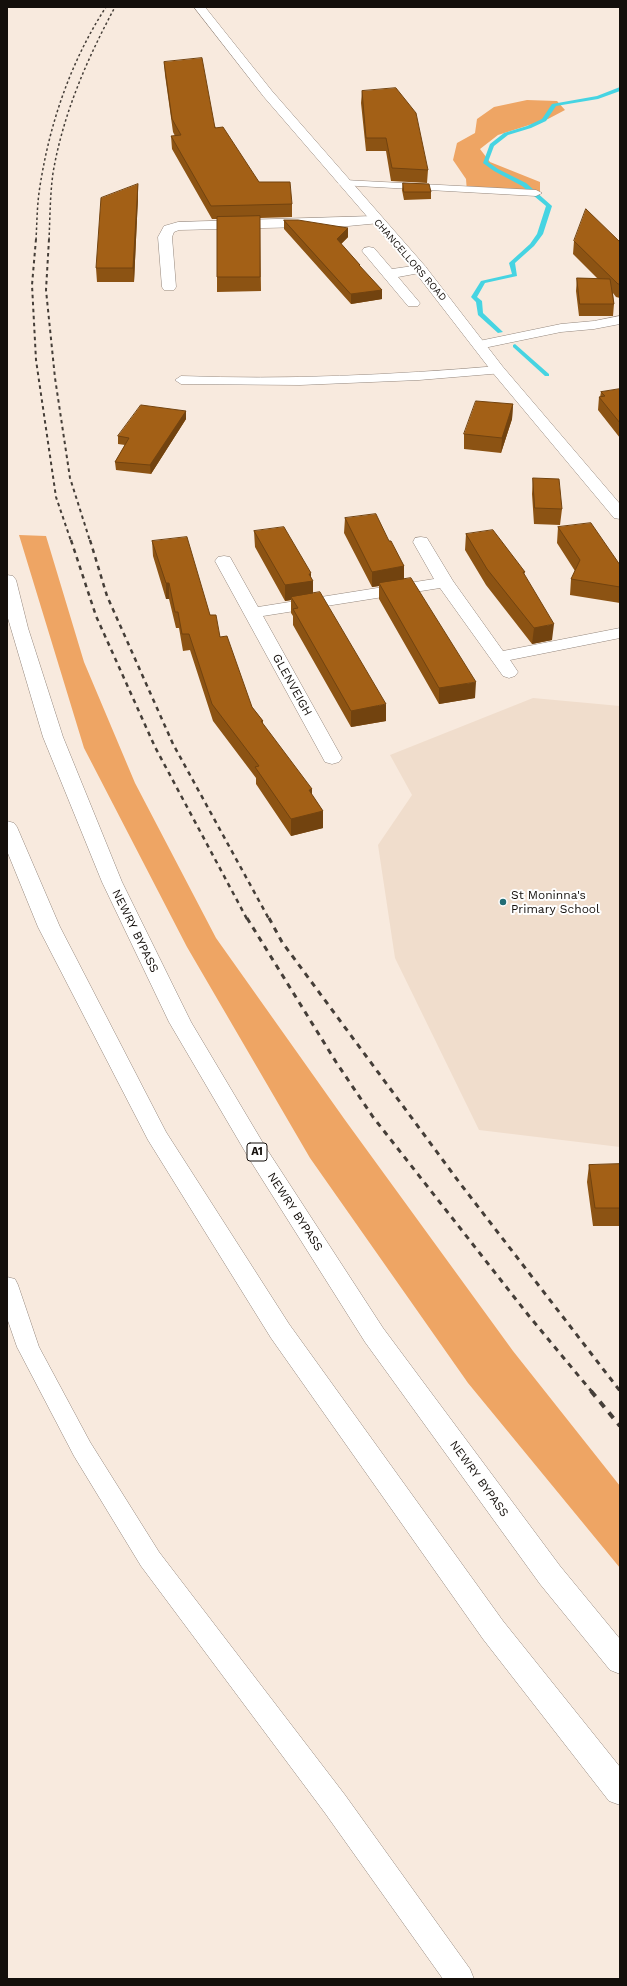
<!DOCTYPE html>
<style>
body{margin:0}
#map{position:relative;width:627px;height:1986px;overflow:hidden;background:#f8eade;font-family:"Work Sans",sans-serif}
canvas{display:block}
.frame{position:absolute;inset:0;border:8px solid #140f0b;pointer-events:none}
</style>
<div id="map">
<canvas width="627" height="1986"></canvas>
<div class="frame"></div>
</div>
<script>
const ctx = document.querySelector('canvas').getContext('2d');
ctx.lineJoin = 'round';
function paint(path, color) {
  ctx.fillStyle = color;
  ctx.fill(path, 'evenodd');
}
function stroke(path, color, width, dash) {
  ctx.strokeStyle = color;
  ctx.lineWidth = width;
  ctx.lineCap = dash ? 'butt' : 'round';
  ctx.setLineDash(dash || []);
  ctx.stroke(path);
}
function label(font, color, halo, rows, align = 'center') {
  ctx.font = font + ' "Work Sans",sans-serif';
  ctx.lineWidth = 4;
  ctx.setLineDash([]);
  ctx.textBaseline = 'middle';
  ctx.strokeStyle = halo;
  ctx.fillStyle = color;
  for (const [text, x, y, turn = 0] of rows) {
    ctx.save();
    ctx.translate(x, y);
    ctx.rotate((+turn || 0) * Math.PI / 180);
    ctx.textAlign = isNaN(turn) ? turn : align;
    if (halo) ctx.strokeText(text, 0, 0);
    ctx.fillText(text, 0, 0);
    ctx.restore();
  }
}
paint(new Path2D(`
 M533 698 620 706V1147L479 1130 395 958 378 845 412 795 390 755Z`), '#f0ddcc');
paint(new Path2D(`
 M527 100 557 101 565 110 548 119 498 135 480 149 490 162 540 182V196L467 192 466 179 453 160 457 143 475 133 477 119 494 107Z
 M19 535 46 536 84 662 135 783 216 938 345 1120 513 1351 620 1486V1568L468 1383 310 1158 187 947 84 748Z`), '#eea564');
paint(new Path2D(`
 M620 87V91L598 99 556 106 546 121 531 128 508 135 494 146 488 162 498 169 526 183 552 206 543 234 534 246 515 263 517 276 485 283 477 297 482 301 483 313 503 332 498 333 478 315 476 302 471 297 481 281 512 274 509 263 530 244 537 234 546 206 522 186 494 171 483 163 490 144 504 133 527 126 542 119 552 104 597 96Z
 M515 344 549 374V376H545L513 347V345Z`), '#46d4e2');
const lane = new Path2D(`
 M344 180 536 190 542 193 536 196 340 185 338 183 340 181Z
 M620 316V324L594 329 561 332 479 349 473 345 479 341 561 324 594 321Z
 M498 366 503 367 504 370 503 373 419 380 300 385 181 384 175 380 181 376C287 380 392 375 498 366Z
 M7 1277 15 1279 18 1285 39 1347 90 1442 159 1552 345 1795 470 1969 474 1979H443L325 1813 141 1566 74 1456 17 1347 7 1318Z`);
const street = new Path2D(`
 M375 216 380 217 382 220 380 223 348 226 179 230 174 232 172 237 176 287 174 290H164L162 287 158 237 164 226 178 222Z
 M369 247 374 248 392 269 420 265 425 266 427 269 425 272 398 277 420 303 418 306H408L362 251 364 248Z
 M421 537 427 538 453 581 503 651 620 628V638L510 660 518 672 515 676 509 678 503 676 440 588 263 616 342 758 339 762 332 764 325 762 215 561 218 557 224 556 230 557 258 607 434 579 413 542 415 538Z`);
const secondary = new Path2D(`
 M194 7H205L272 91 425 266 503 367 620 504V519L614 518 493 373 415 272 264 97Z`);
const highway = new Path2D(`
 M7 575 13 576 16 580 28 628 63 737 122 882 191 1022 266 1148 383 1328 560 1566 620 1639V1674L610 1670 540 1584 365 1342 250 1160 169 1022 102 882 43 737 7 615Z
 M7 821 14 823 17 827 60 927 166 1132 289 1324 503 1621 620 1767V1805L609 1801 483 1639 271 1338 148 1140 38 927 7 851Z`);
stroke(lane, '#94877d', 1);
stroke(street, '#94877d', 1);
stroke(secondary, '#94877d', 1);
stroke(highway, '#94877d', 1);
paint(lane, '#fff');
paint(street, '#fff');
paint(secondary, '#fff');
paint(highway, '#fff');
stroke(new Path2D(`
 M36 240C37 222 37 204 40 186 50 122 71 61 106 7
 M49 240C50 218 50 195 53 173 63 114 87 59 115 7`), '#453e38', 1.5, [2.5, 2.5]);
stroke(new Path2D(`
 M36 239 32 285 36 360 56 497 71 541
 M49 239 46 290 55 378 70 478 90 541`), '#453e38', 2, [3.5, 3.5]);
stroke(new Path2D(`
 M71 540 96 616 155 747 247 919
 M90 540 107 596 173 744 269 919`), '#453e38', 2.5, [4.5, 4.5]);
stroke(new Path2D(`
 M247 918 336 1062 373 1117 529 1316 592 1392
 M269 918 282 942 459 1182 620 1391`), '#453e38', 3, [5.5, 5.5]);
stroke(new Path2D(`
 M591 1391 620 1426`), '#453e38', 4, [7, 7]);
paint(new Path2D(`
 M164 62 259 182 292 204V217L260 218 261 291 217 292V219H212L172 149 171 136H175L173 132 165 75Z
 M362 91 428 170 427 183 391 181 386 151H366L361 103Z
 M403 183 431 192V199L404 200 402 190Z
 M138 184V197L134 282H97L96 268Z
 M284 220 348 237 341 244 360 265V267L382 290V299L351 304 284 229Z
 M574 241 620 242V298L616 297 613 293 614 304 613 316H579L576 291 577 278 598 279 573 254Z
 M620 389V438L598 410 599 397H600L601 392Z
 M513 404 512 419 501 453 464 449V434Z
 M186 411V419L151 474 116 470 115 462 125 445 118 444V436Z
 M533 478 562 509 560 525 534 524 532 494Z
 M345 518 389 541 404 566V579L475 698 439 704 379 599V586L372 587 344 533Z
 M558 527 620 565V603L570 595 571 579 575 571 557 543Z
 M254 531 311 577 313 594 386 721 351 727 293 625V616L291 613V600L285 601 255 547Z
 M466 534 525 572 524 574 552 640 532 644 486 585 465 550Z
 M152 541 210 615 252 707 263 721V724L323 811V828L291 836 256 784V778L213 721 190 650 183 651 179 628H176L169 599H166L153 556Z
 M620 1164V1226H593L587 1182 589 1165Z`), '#8c5313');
paint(new Path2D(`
 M138 184V197L134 282 133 268Z
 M348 228V237L337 248V239Z
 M382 290V299L351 304V294Z
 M513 404 512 419 501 453 502 438Z
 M186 411V419L151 474 150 465Z
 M404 566V582L379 583V586L372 587V572Z
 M311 573V581H313V597H291V600L285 601V585L309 574Z
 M166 583H169V599H166Z
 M554 624 552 640 532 644 534 628Z
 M476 682 475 698 439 704V688Z
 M386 704V721L351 727V711Z
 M312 789V806L309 790Z
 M323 811V828L291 836V819Z`), '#72430f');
const building = new Path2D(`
 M202 58 215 128 223 127 259 182H290L292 204 211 206 171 136 181 135 172 119 164 62Z
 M396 88 416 113 428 170 392 168 386 138H366L362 91Z
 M403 183 429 184 431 192H404Z
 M138 184 133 268H96L101 198Z
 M586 209 620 242V284H618L574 241Z
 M260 216V277H217V217Z
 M284 220H298L348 228 337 239 360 265H359L382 290 351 294Z
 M577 278 610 279 614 304H580Z
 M620 389V423L599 397 605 396 601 392Z
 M476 401 513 404 502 438 464 434Z
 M141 405 186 411 150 465 115 462 129 438 118 436Z
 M533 478 559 479 562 509 535 508Z
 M376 514 389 541H391L404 566 372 572 345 518Z
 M591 523 620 565V587L571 579 580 560 558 527Z
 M284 527 311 573 309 574 313 581 285 585 254 531Z
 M493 530 525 572H523L554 624 534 628 487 569 466 534Z
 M187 537 210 615H216L220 637 227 636 252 707 263 721H261L312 789 309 790 323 811 291 819 255 767 259 766 212 704 189 634H182L178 612H175L169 583H166L152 541Z
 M411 578 476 682 439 688 379 583Z
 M320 592 386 704 351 711 293 609 298 608 291 597Z
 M620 1164V1208H595L589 1165Z`);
paint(building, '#a36016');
stroke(building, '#72430f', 1);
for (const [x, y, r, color] of [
 [503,902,4,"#216c74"]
]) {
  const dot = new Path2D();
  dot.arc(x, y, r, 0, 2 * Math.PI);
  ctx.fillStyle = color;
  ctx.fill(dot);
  stroke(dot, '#fff', 1.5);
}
label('10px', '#140f0b', '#fff', [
 ["CHANCELLORS ROAD",410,260,49]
]);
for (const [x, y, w] of [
 [257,1152,20]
]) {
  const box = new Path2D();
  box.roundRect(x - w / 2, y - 9, w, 18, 3);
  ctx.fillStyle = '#fff';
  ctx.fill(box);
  stroke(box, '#140f0b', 1);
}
label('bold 11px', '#140f0b', null, [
 ["A1",257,1152]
]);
label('12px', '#140f0b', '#fff', [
 ["GLENVEIGH",292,685,61],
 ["NEWRY BYPASS",135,931,64],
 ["NEWRY BYPASS",295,1212,57],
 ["NEWRY BYPASS",479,1479,54]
]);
label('12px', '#140f0b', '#fff', [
 ["St Moninna's",511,895],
 ["Primary School",511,909]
], 'left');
</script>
